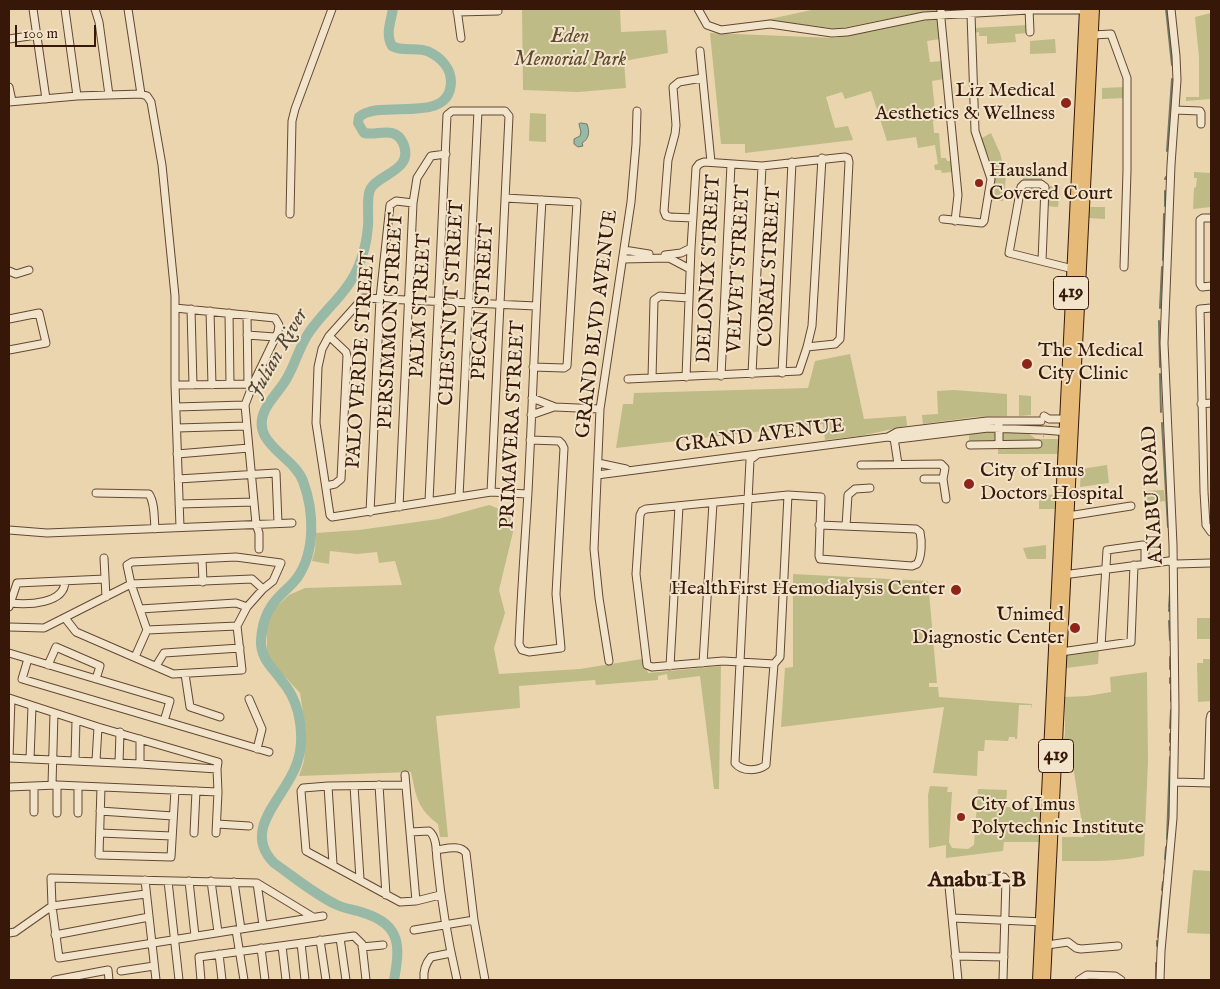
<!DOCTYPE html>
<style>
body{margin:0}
#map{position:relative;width:1220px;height:989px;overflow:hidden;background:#ebd5af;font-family:"IM FELL English",serif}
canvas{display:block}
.frame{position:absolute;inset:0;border:10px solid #371808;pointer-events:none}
.scale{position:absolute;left:15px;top:25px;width:81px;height:22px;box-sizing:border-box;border:2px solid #371808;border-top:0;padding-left:6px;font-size:15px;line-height:18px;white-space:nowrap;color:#371808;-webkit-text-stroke:4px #f2e4cb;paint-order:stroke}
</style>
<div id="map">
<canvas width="1220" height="989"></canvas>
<div class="frame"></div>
<div class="scale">100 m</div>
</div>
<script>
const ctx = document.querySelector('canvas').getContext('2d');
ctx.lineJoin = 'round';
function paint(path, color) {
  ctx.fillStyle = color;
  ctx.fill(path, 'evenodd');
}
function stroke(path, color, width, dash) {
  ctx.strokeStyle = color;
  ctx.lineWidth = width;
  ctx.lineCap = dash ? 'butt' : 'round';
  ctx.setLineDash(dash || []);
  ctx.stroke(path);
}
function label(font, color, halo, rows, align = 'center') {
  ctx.font = font + ' "IM FELL English",serif';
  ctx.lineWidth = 4;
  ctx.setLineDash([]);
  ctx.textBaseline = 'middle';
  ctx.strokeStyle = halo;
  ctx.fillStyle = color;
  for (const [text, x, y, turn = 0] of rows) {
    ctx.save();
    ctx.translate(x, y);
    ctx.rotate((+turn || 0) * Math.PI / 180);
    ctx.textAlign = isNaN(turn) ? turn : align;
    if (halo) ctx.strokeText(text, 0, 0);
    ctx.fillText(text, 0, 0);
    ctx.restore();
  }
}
paint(new Path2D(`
 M522 9H620L621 32 666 30 668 53 624 61 626 88 578 92 523 90Z
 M816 9H939V11L923 12 837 29 769 20 747 24Z
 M1211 13V99L1186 101V97H1199V57L1195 17Z
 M937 18 940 39 927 41 930 62 942 61 944 79 932 81 936 120 933 121 934 133H939L941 158H946L947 161H951L952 172 942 173 941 170H935L934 165 938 164 935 145 918 148 916 137 887 141 871 91 845 99 842 92 826 97 835 128 848 126 853 140 745 153V144H721L710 33 835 38Z
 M1028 25 1029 33 1015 34 1016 42 987 44V36H979V32L974 33V28Z
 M1055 39 1056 53 1030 54V41Z
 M1125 87V98L1102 99V88Z
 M530 113 546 114V142L529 141Z
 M991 133 1000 153 1006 177 1003 201H990C995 171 994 166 980 139Z
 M1023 169H1042V181H1023Z
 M1194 172 1211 173V207L1193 209 1194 188 1196 187 1197 178H1194Z
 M1047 186H1060L1058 207 1046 206Z
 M1089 207H1105V219L1088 218Z
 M850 354 864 419 906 416 907 426 860 436 825 440 823 424 616 448 623 404H633L634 393 808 388 815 361Z
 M954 390 1007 394V416L975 417 923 424 922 415 938 414 937 391Z
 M1019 395 1031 396V415L1019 416Z
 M994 431 996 433V439L994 441 972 442 969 441V435L958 436Z
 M1003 432 1028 433 1036 439H1059L1058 454H998V447H1040L1039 441H1003Z
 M1107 465 1109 483 1080 487 1081 469Z
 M1057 472 1055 528H1054L1055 509H1039V494L1056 495Z
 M1164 490 1165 501 1144 504 1143 491Z
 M489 505 510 513 513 532 499 590 505 613 494 648 499 674 580 669 642 659 648 673 721 666 719 789H714L700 676 668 680 667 674 658 676V680L596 685 595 680 519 686 520 708 436 716 448 837H440L438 824C417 808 416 796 411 772L299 776 304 761 306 732 300 693 267 657V627L274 609 289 595 305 588 402 585 395 561 379 563 377 552 357 554 330 551 329 564 312 561 315 550 316 533 359 530 438 519Z
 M1046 545V559H1027L1023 548Z
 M793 574 928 581 937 683H929V687H938L939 697 1032 704 1031 709V705H1019L1017 739H1015V737H1009L1008 741 985 740 984 751H978L977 776 933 773 944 707 781 727 785 668 793 667Z
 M1197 618H1211V639H1197Z
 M1099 648 1098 664 1066 668 1067 653Z
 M1203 659H1211V701L1198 702 1197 663H1203Z
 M1147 672 1148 760 1144 856C1117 862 1089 861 1062 861V837H1084L1070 746 1063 747 1065 733V697L1087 696 1111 692 1110 677Z
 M930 786 948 787 947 792H952L949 842 952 848 968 849 974 845 978 789 1007 790 1006 807 1042 809 1040 842H1004L1003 851 946 858V845L929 848 928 795Z
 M1193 870 1211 871V934L1187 933Z`), '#bebb86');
const water = new Path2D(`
 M581 123 587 124C590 132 589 139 582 143L583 146 578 147 574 144V139L580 136 581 132 579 124Z`);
paint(water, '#99b9a7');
stroke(water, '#727967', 1);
stroke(new Path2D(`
 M1166 9 1172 65
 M1167 151 1172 79
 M1165 179 1166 177
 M1165 206V191
 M1163 260 1164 214
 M1160 308 1162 267
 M1159 321 1160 367
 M1160 374 1161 412
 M1162 423 1168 527
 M1169 607 1170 593
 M1169 609V611
 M1169 621 1170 640
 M1170 657V669
 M1170 678V683
 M1171 690V701
 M1170 728 1171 710
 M1170 734V742
 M1170 750V747
 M1167 839 1170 757
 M1165 859 1166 847
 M1164 873 1165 867
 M1162 890 1163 882
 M1158 937 1162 896
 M1157 946V941
 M1156 963V978`), '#727967', 2);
stroke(new Path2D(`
 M393 9C391 21 385 34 392 46 405 53 420 45 433 54 443 60 451 70 451 82 450 126 381 98 359 117L358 123 364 133C378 136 395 125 403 143 415 170 379 174 371 188 366 195 369 217 368 226 367 239 364 253 359 265 349 292 323 311 308 334 299 348 295 364 287 378 281 389 271 398 265 410 249 443 294 456 303 481 314 511 316 551 297 578 291 586 283 592 276 600 266 611 262 625 261 640 260 658 272 667 282 681 289 689 295 701 298 712 302 729 303 746 297 763 287 796 240 829 274 863 294 877 313 893 335 904 344 909 354 909 364 913 402 925 400 947 394 980`), '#99b9a7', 10);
stroke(new Path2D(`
 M1043 434H1044`), '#c7af8e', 7, [7, 3.5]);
const minor = new Path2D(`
 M33 9 46 99
 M65 9 77 96
 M95 9 99 22 109 95
 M128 9 141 94
 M457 9 461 38
 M698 9 707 25 721 30 770 24 832 33 847 32 924 16 1029 10H1089
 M941 9V19L958 195 955 221
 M1029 9 1030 32
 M457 12 498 11
 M1093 35 1111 34 1127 78V171L1124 267
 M9 39 36 35
 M700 51 711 162
 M9 87 12 101
 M9 102 77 96 141 94 147 96 151 102 162 165 175 296V385L180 527
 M1175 110 1200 111 1201 113V124
 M505 198 577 202 567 366 564 368 533 367
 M290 214 292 121 295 109 332 9
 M693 218 670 217 666 216 664 211 668 160 675 134 676 125 673 87 679 82 702 78
 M1211 218H1203L1200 220V284L1202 287 1211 286
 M943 219 982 223 984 221 991 179 975 131 971 14
 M624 250 649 254
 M665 255 681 253 691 248
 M623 259 669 258 690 269
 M1042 261 1045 187 1041 184H1024L1021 187 1009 253 1069 268H1072
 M9 271 16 274 29 270
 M175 308 275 318 279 325 278 332 253 384 245 405 256 524 259 533V549
 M1211 308 1200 309 1204 492 1206 525 1211 532
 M191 309 193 385
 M210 311 212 385
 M229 313 230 384
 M247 315 248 384
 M9 319 39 313 46 343 9 350
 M247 335 275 337
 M782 373 792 162
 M752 374 762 166
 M721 376 731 164
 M686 377 691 248 696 168 699 164 704 162 762 166 845 157 848 158 849 162 840 339 835 344 807 347
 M652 378 654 300 660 296 689 298
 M628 379 799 371 807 347 812 326 822 158
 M175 385 253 384
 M532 398 555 407 600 409
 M1201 404 1211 403
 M176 407 245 405
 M531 415 554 407
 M1044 416 1049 419H1065
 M999 423V444
 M177 428 246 426
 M1044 430 1068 432
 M888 437 897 432 987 421H1041
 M894 438 898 464
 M530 440 559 441 562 444 564 448 556 594 561 648 529 652 522 650 519 644C521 594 525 543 528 492 533 395 536 297 542 200
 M970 445 1038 444
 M177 454 249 448
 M758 454 750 460 735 763C742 772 758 771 766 765L774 664
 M598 463 626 469
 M861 465 941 464 945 468 943 479 946 499
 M597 475 888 437 898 439 988 428 1041 430
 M178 479 276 473 278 523
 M924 479H943
 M326 486 335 484 341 479 347 356 346 352 329 336
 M96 493 149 494C155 503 154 518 155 529
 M527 494 491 492 332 517 330 515 316 423 318 367 322 349 329 336 363 298 536 306
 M459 497 478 111
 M429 501 447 115 452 111H505L509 116 491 492
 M179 504 254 502
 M399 507 413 203 417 178 431 156 446 154
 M370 512 380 298 390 205 396 201 413 203
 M1068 516 1131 506
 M846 526 848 495 855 489 870 488
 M9 530 47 533 292 523
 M104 558 106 597
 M202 559 203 582
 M1063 575 1169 561 1176 564 1211 563
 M10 603C28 605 65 604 65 581
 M9 607 17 583 105 579
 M140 609 236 603 247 607
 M65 618 76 632 173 674 242 670 237 626 247 607 263 589 273 581 281 563 236 557 132 562 127 565 131 584 147 630 237 626
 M9 627 44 628 131 584 252 579 263 589
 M1101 646 1107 550 1143 545 1145 547V564
 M1061 652 1131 642 1134 565
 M9 653 170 701 164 721
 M135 657 147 630
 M28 659 22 679 269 752
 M609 661 599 598 594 549 600 409 631 202 636 144 637 111
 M703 663 713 503
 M774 664 723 661 652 667 647 665 636 574 640 515 642 511 646 509 788 495 821 497 819 556 820 559 912 566 917 564C922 557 922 541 920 532L916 529 819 525
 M774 664 780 657 788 495
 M48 665 56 647 100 666 96 679
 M156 666 164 653 240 648
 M670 666 679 506
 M185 674 190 707 220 717
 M9 698 98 727 218 762 217 769 140 764 9 758 11 699
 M249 699 262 729 257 749
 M140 739V764
 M30 759 32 706
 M75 760 76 720
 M96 761 98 727
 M119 763 120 732
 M217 769 218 792
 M405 775 416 901
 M1174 782 1211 783
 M1208 782 1210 719 1211 715
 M52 785 54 713
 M379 785 386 895
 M406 785 328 786 303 788 301 791 306 851 400 902 416 901 440 895
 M328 786 333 864
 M354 786 360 879
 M9 787 57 785 218 792 216 833
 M101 787 99 855 171 857 175 790
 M100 811 173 816
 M34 812V787
 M57 813V785
 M78 813V786
 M217 824 249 826
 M410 832 429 831C437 837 436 851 437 860 441 901 448 941 457 980
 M100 833 172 836
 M194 833 196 791
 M436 850C445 849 460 844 466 853L474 920 485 980
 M145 880 156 980
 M168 881 179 980
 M189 881 195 936
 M211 881 218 932
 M234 882 241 929
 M257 883 263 925
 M313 917 257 883 51 878 52 906 59 958 323 916
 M952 918 1044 922
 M236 930 244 980
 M414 930 474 920
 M9 933 15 932 52 906 146 894
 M55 935 149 917
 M340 938 346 980
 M320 940 326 980
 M301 943 305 980
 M1047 945 1068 942 1076 948 1081 949 1118 946
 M282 946 286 980
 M362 947 383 945
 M261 948 265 980
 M219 954 222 980
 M955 956 1004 957
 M121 971 154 966
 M55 980 108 970 109 980
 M201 980 199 957 354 936 362 944 366 980
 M424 980C423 971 426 963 431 957L451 953
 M958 980 949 886 951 884 1004 877 1006 880 1003 980
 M1079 980 1087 975 1115 976 1121 980
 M1160 980 1161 951 1173 818 1175 709 1173 545 1164 343 1171 165 1177 80 1176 56 1171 9`);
const highway = new Path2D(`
 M1038 980 1085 9
 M1045 980 1094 9`);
stroke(minor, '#644732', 9);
stroke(highway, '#371808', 12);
stroke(minor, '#f2e4cb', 7);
stroke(highway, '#e6ba78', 10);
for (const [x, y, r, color] of [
 [1066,103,6,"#8f2418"],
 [979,183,5,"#8f2418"],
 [1027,364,6,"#8f2418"],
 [969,484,6,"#8f2418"],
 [956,590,6,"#8f2418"],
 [1075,628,6,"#8f2418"],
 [961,817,5,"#8f2418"]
]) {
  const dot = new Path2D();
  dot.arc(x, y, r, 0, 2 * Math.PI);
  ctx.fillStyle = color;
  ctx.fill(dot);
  stroke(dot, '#f2e4cb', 2);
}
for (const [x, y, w] of [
 [1071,293,35],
 [1056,756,35]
]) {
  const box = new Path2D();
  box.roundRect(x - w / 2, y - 16.5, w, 33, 4);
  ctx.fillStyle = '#f2e4cb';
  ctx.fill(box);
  stroke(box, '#371808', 1);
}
label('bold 19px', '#371808', null, [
 ["419",1071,293],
 ["419",1056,756]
]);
label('italic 20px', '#60492e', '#f2e4cb', [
 ["Eden",570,38],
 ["Memorial Park",570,61]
]);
label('20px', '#371808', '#f2e4cb', [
 ["Liz Medical",1055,92,"right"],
 ["Aesthetics & Wellness",1055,115,"right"],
 ["Hausland",989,172],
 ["Covered Court",989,195],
 ["The Medical",1038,352],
 ["City Clinic",1038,375],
 ["City of Imus",980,472],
 ["Doctors Hospital",980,495],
 ["HealthFirst Hemodialysis Center",945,590,"right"],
 ["Unimed",1064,616,"right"],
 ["Diagnostic Center",1064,639,"right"],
 ["City of Imus",971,806],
 ["Polytechnic Institute",971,829]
], 'left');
label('20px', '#371808', '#f2e4cb', [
 ["CORAL STREET",771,267,-87],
 ["DELONIX STREET",710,269,-87],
 ["VELVET STREET",740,269,-87],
 ["PECAN STREET",484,302,-87],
 ["CHESTNUT STREET",453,303,-87],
 ["PALM STREET",422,306,-87],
 ["PERSIMMON STREET",392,321,-87],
 ["GRAND BLVD AVENUE",598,324,-83],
 ["PALO VERDE STREET",362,360,-86],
 ["PRIMAVERA STREET",514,425,-87],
 ["GRAND AVENUE",760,437,-7],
 ["ANABU ROAD",1154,495,-93]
]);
label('italic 21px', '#544838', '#f2e4cb', [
 ["Julian River",279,354,-60]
]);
label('bold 22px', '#371808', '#f2e4cb', [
 ["Anabu I-B",977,881]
]);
</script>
